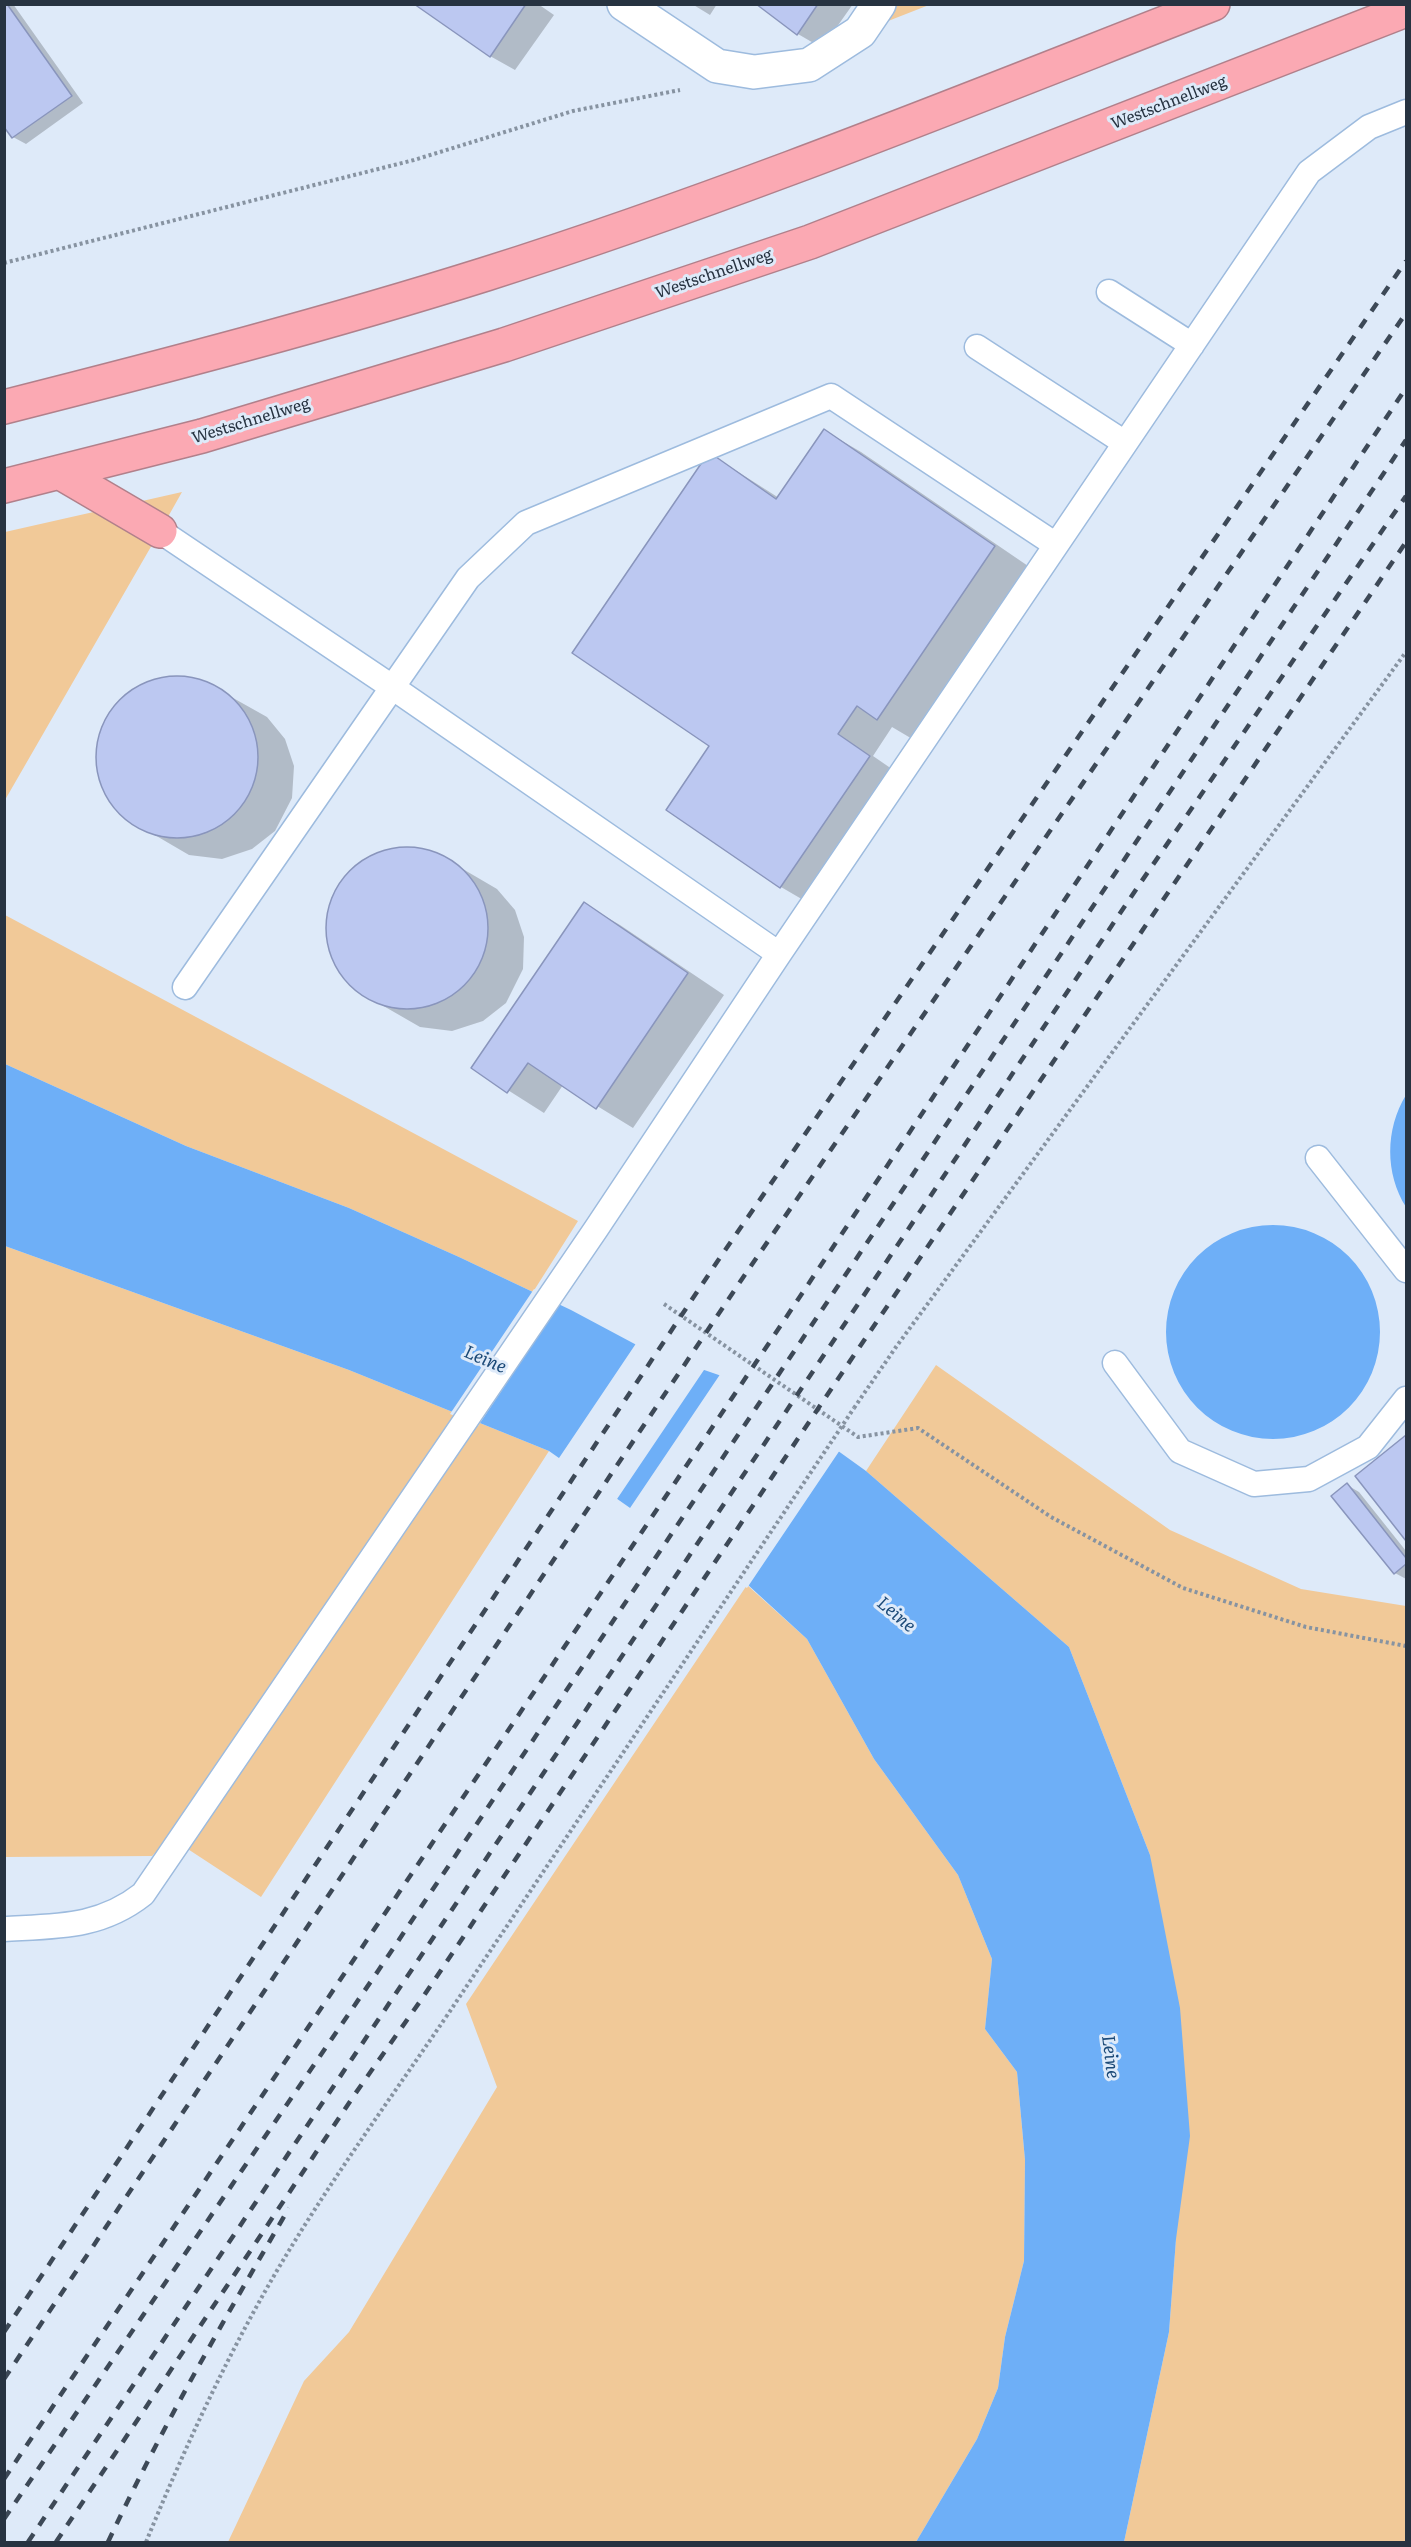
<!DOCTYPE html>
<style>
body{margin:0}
#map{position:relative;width:1411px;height:2547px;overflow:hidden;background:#deeaf9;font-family:Literata,serif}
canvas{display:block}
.frame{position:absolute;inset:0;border:6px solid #273341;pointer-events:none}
</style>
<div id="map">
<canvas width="1411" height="2547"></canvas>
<div class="frame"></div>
</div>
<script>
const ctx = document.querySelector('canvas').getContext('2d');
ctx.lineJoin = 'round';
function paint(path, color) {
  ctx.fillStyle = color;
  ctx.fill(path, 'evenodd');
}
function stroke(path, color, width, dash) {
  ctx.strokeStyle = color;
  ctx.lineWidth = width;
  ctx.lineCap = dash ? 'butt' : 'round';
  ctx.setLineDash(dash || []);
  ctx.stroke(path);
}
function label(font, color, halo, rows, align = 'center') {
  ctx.font = font + ' Literata,serif';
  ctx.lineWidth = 6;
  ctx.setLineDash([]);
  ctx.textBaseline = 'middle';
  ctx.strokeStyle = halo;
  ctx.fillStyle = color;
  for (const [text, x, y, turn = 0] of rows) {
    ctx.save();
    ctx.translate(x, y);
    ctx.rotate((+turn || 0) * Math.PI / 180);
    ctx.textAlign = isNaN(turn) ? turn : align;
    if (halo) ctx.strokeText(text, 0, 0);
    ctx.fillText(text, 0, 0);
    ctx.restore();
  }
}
paint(new Path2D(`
 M879 5H929L860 32Z
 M182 492 160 531 5 800V532Z
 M5 915 578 1221 533 1292 459 1257 349 1208 186 1146 5 1064Z
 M5 1246 349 1370 549 1451 261 1897 171 1838 152 1856 5 1857Z
 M936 1365 1170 1530 1301 1589 1406 1606V2542H1124L1169 2332 1176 2239 1150 1855 1069 1647 866 1471Z
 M747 1585 807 1639 874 1759 958 1875 992 1959 985 2029 1017 2072 1025 2160 1024 2261 1005 2337 998 2388 977 2439 916 2542H228L304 2381 349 2332 497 2087 466 2004Z`), '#f1c998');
paint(new Path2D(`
 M5 1064 186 1146 349 1208 459 1257 571 1310 646 1350 745 1384 866 1471 1069 1647 1150 1855 1180 2008 1190 2136 1176 2239 1169 2332 1124 2542H916L977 2439 998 2388 1005 2337 1024 2261 1025 2160 1017 2072 985 2029 992 1959 958 1875 874 1759 807 1639 747 1584 650 1522 549 1451 349 1370 5 1246Z
 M1406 1095V1207C1385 1174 1385 1129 1406 1095Z
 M1166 1332a107 107 0 1 1 214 0a107 107 0 1 1-214 0Z`), '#6eaff7');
paint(new Path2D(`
 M534 1289 561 1302 478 1426 450 1414Z
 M637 1342 706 1367 615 1502 557 1461Z
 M721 1373 747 1382 840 1450 747 1588 628 1511Z`), '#deeaf9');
paint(new Path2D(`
 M4 4H13L83 103 26 144 13 137 4 124Z
 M417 4H538L554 15 515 70 490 56Z
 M692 4H717L710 15Z
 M759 4H853L822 48 798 34Z
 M825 431 861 452 1031 568 914 740 892 727 873 756 905 778 817 908 781 887 711 746 710 454 779 498Z
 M172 676 201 680 267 717 285 739 294 766 292 798 275 831 252 849 222 859 189 855 124 817 104 792 96 762 102 728 116 703 146 683Z
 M402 848 432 851 497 889 515 910 524 937 523 969 506 1003 483 1021 452 1031 420 1027 354 989 335 964 327 934 332 899 346 875 376 854Z
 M584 904 620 925 724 995 633 1128 563 1085 544 1113 473 1068Z
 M1406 1437V1539L1357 1477Z
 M1347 1485 1359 1492 1406 1551V1579L1395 1573Z`), '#0003');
const building = new Path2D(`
 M4 4H7L72 96 12 138 4 127Z
 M414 4H526L490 57Z
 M756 4H818L797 35Z
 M824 429 995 546 877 720 857 706 838 734 870 756 780 888 666 810 709 746 572 653 709 452 776 499Z
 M96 757a81 81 0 1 1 162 0a81 81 0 1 1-162 0Z
 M326 928a81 81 0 1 1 162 0a81 81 0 1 1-162 0Z
 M584 902 688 973 596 1109 528 1063 507 1093 471 1068Z
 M1406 1435V1541L1355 1476Z
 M1347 1483 1406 1558V1564L1394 1574 1331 1496Z`);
paint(building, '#bcc8f1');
stroke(building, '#8995bc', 1.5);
const lane = new Path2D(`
 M1109 292 1192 345
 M977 347 1125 443
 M160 531 392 687 779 954
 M185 987 468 578 526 523 831 396 1056 545
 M1318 1158 1406 1270
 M1115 1363 1180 1451 1254 1484 1309 1479 1368 1447 1406 1399
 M4 1929C57 1926 100 1928 143 1894L596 1229 779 954 1309 172 1369 127 1406 112`);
const street = new Path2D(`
 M624 4 717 66 754 72 809 65 860 32 879 4`);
const highway = new Path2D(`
 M4 407C166 366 327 324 486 274 732 196 972 98 1213 4
 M61 473 160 531
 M4 486 202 436 504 345 810 242 1406 10`);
stroke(lane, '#9dbbde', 27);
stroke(street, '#9dbbde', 36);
stroke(highway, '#b1808b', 36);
stroke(new Path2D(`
 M4 263 414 160 573 111 680 90
 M664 1304 858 1437 918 1428 1051 1517 1183 1588 1306 1627 1406 1646
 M854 1408 896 1347 1406 652
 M146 2542C188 2440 235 2338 293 2244 341 2166 395 2092 446 2017`), '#8793a1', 4, [3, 3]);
stroke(lane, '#fff', 24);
stroke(street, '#fff', 33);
stroke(highway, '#fba9b3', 33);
stroke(new Path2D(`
 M4 2332 717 1262 1406 261
 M4 2379 742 1279 1406 313
 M4 2479 765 1349 1406 388
 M4 2519 378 1971 1406 440
 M28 2542 1139 885 1406 496
 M56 2542 355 2094 421 2000 846 1367 1406 542
 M108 2542C162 2427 225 2318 289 2208`), '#3d4957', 4.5, [10, 10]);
stroke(new Path2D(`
 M446 2017 854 1408`), '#8793a1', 4, [3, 3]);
label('16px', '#273341', '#deeaf9', [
 ["Westschnellweg",1169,103,-21],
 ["Westschnellweg",714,274,-19],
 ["Westschnellweg",251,421,-17]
]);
label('italic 18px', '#1b4977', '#deeaf9', [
 ["Leine",485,1360,23],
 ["Leine",896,1615,40],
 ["Leine",1110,2057,83]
]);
</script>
